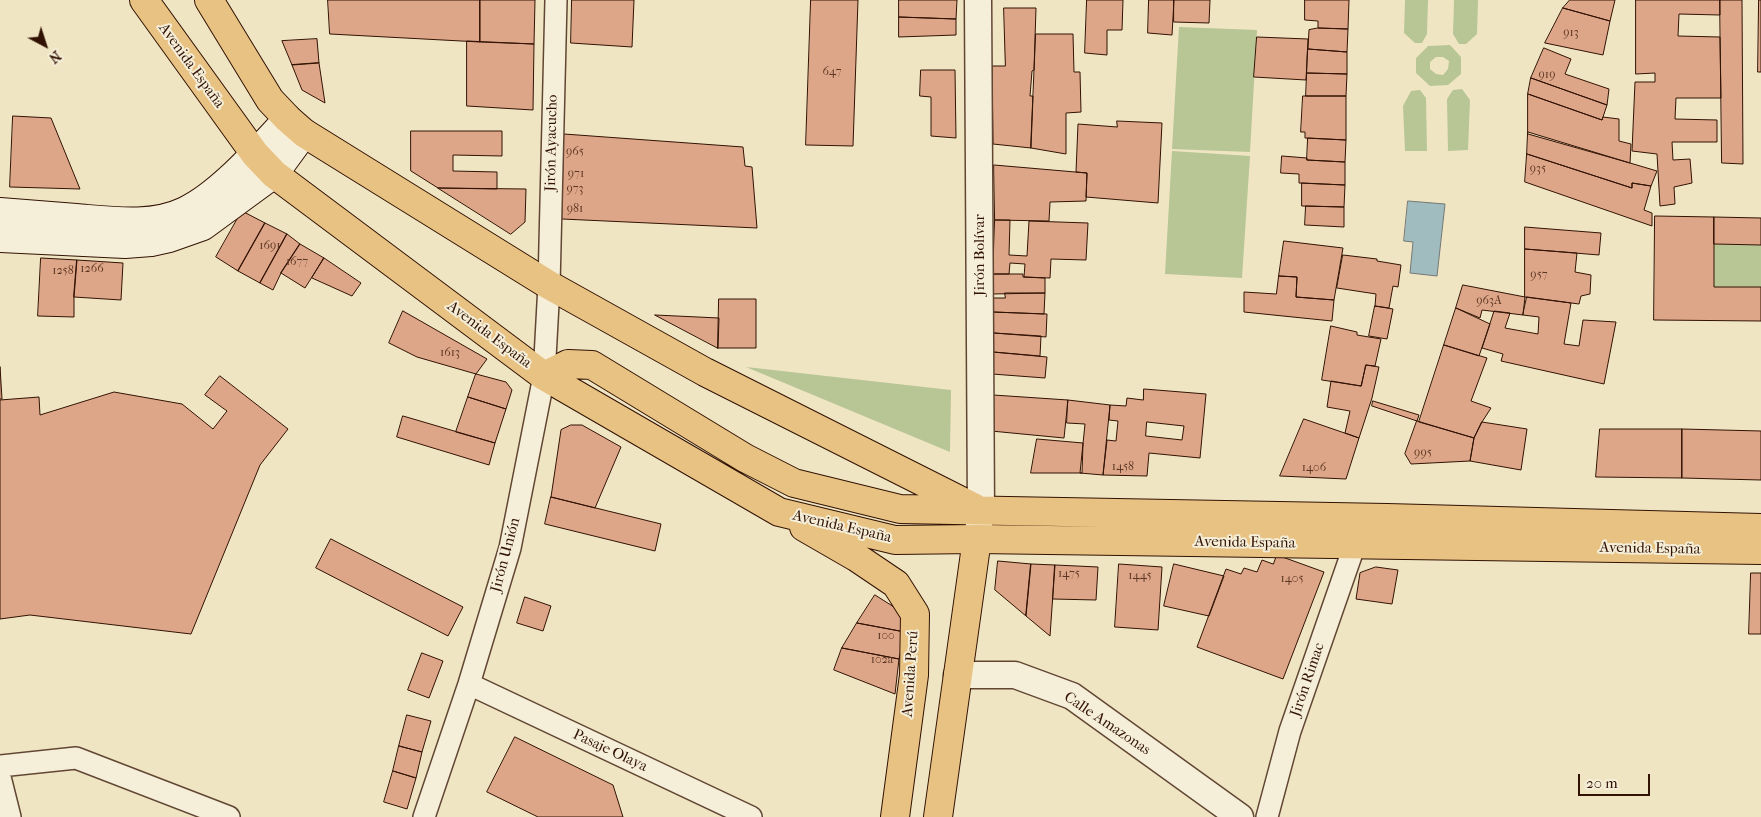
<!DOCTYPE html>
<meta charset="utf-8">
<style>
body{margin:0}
#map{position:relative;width:1761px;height:817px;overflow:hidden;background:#f0e5c3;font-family:"IM FELL French Canon",serif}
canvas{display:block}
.north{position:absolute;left:20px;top:20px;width:50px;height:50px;-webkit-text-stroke:4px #f5eed8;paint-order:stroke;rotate:140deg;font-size:14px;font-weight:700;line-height:20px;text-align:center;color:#311203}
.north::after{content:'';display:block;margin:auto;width:18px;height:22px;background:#311203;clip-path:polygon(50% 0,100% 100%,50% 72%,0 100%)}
.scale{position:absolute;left:1578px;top:774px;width:72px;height:22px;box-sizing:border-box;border:2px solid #311203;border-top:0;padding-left:6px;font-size:15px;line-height:18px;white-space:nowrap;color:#311203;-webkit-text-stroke:4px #f5eed8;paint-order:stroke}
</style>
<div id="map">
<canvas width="1761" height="817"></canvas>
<div class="north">N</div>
<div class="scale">20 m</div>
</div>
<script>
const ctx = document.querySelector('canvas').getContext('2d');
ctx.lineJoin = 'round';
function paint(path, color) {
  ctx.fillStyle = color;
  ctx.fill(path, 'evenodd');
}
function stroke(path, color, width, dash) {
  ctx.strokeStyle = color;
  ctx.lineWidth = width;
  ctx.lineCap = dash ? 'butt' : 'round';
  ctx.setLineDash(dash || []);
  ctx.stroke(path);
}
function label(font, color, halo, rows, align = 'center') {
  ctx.font = font + ' "IM FELL French Canon",serif';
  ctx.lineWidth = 4;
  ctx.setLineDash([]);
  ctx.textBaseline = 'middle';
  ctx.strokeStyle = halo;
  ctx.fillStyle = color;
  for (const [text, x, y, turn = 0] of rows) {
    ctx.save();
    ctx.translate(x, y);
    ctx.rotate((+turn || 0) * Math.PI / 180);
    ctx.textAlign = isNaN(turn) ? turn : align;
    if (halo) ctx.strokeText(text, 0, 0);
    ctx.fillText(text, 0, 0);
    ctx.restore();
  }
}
paint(new Path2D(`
 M1405 0H1428L1427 34 1422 43H1415L1404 33Z
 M1454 0H1478L1477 34 1466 44H1459L1453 34Z
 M1179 27 1257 30 1250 152 1172 149Z
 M1450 45 1461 57V74L1448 85 1430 86 1416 73V58L1428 46ZM1436 57H1443L1449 61 1448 69 1443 75 1436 74 1430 69V62Z
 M1462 89 1470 100 1468 150 1448 151 1447 99 1453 90Z
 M1420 90 1426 98 1427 151H1405L1403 106 1411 91Z
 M1172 151 1250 156 1242 278 1165 274Z
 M1714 244 1761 245V287H1714Z
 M746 367 951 390 950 452Z`), '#b8c594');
const water = new Path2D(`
 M1408 201 1445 204 1437 276 1410 273 1413 242 1404 241Z`);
paint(water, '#a0bcbf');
stroke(water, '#747874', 1);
const building = new Path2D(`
 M328 0H480V42L330 34Z
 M480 0H535L534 44 480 42Z
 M572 0H634L632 47 571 43Z
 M811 0H858L853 146 806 145Z
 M899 0H957L956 19 899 17Z
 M1087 0H1123L1122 30H1107V55L1085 53Z
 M1149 0H1174L1172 35 1148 33Z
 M1174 0H1210L1209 23 1174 22Z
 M1305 0H1349L1348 29 1318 28V21L1305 20Z
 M1570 0H1615L1610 21 1563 8Z
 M1636 0H1720V15L1679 14 1678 36 1720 37 1721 98H1676L1675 119 1717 120V142H1672L1673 160 1690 159 1692 183 1674 187 1675 204 1660 206 1657 154 1632 151 1635 82H1655V73L1636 74Z
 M1720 0H1742L1743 164 1722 163Z
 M1759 0H1761V72H1758Z
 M1004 8H1036L1034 70 1032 71 1030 96H1033L1031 148 993 144 992 66H1005Z
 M1563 8 1610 21 1603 55 1545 43Z
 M899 17 956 19V35L899 37Z
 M1318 28 1348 29 1347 52 1308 49 1309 30Z
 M1036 34H1073L1074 72H1080L1081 112 1066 113V154L1031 148Z
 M1257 37 1308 39 1306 80 1254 77Z
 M317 39 319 63 292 65 282 41Z
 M467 41 534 44 533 110 467 106Z
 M1544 48 1571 59 1565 74 1609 89 1607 105 1531 78Z
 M1308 49 1347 52V74L1307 73Z
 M319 63 325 103 302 90 292 65Z
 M921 70H955L956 138 931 136V97L920 96Z
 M1307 73 1347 74 1346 96H1306Z
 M1531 78 1607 105 1602 120 1528 94Z
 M1528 94 1602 120 1603 117 1619 119V141L1631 144 1630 163 1528 134Z
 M1303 96H1346V140L1305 138V132H1301Z
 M13 116 51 118 80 189 10 187Z
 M1117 121 1162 123 1158 203 1086 197 1087 173 1076 172 1078 124 1117 127Z
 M411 131H502V156L453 155V171L497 172V189L438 188 411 171Z
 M1528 132 1630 163 1657 171 1651 186 1632 183V188L1527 154Z
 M564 134 743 147 745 166 752 167 757 228 562 219Z
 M1308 138 1346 140 1345 162 1307 160Z
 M1527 154 1632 188V183L1651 186 1644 210 1652 213V226L1525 182Z
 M1282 156 1307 158V160L1345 162V185L1299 183V174L1281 173Z
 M994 165 1087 173 1086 201 1050 202 1049 221 995 220Z
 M1302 183 1345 185 1344 207 1302 206Z
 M438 188 526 189 525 222 511 234Z
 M1306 206 1344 207V227L1305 225Z
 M242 211 265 223 238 271 216 257Z
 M1655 216 1714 217V287H1761V321L1654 320Z
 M1714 217 1761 218V245L1714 244Z
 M995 220H1010L1009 255 1027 256 1029 221 1088 223 1086 260 1051 259 1050 278 1024 277 1025 264 1010 263 1009 274H993Z
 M265 223 287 234 260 283 238 271Z
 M1525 227 1601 233 1599 255 1525 249Z
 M287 234 300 244 281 273 273 290 260 283Z
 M1284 241 1343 248 1334 300 1296 297 1297 277 1279 276Z
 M300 244 324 258 305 288 281 273Z
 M1525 249 1577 253 1575 272 1591 275 1590 294 1581 296 1579 304 1525 297Z
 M1343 255 1377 259V261L1401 265 1398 287 1393 286 1389 308 1375 306 1376 294 1337 288Z
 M41 258 77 260 74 297V317L38 316Z
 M324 258 361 283 352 296 312 278Z
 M77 260 123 263 121 300 74 297Z
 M993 274H1023V277L1045 278V293L993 294Z
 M1279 276 1297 277 1296 297 1334 300 1332 321 1244 312V292L1276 294Z
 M1463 285 1525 297 1523 315 1482 310 1480 318 1456 308Z
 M1005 293H1045L1044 314 993 312V298H1005Z
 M1527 297 1571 303 1564 344 1579 346 1583 320 1616 322 1604 384 1501 361 1503 354 1482 348 1494 311 1510 313 1505 328 1538 334 1539 317 1523 315Z
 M719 299H756V348H718Z
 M1375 306 1393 309 1387 339 1369 336Z
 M1456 308 1490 324 1479 356 1444 345Z
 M403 311 487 359 476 374 417 357 389 343Z
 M993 312 1047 314 1046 337 994 333Z
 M655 315 719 318 718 348Z
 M1331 326 1357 332V335L1381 339 1375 366 1366 365 1361 386 1322 380Z
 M994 333 1041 336 1040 356 993 352Z
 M1444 345 1487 358 1471 401 1491 408 1482 422 1474 438 1419 422Z
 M993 352 1047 357 1045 378 992 374Z
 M1366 365 1379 367 1372 398 1359 438 1345 433 1350 411 1327 407 1331 381 1361 386Z
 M0 367 2 399H0Z
 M476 374 506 382 512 390 506 409 468 397Z
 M220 376 288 429 260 465 191 634 30 615 0 619V400L39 397 40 415 114 392 182 404 213 429 227 411 205 395Z
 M1144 389 1206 394 1200 458 1149 453 1147 476 1103 475 1107 440 1116 441 1118 421 1109 420 1110 405 1126 406 1127 398 1143 400ZM1147 422 1184 426 1182 440 1146 436Z
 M993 395 1068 400 1064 438 991 431Z
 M468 397 506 409 495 443 456 432Z
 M1068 400 1110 405 1103 475 1080 473 1085 424 1067 423Z
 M1373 401 1419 415 1417 421 1372 406Z
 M403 416 495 443 489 465 397 437Z
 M1304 419 1359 438 1346 479 1280 476Z
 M1417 421 1474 438 1470 461 1411 464 1405 454Z
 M1482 422 1527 429 1521 470 1470 461 1474 438Z
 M571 425H582L621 447 595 508 551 497 561 430Z
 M1600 429H1682V478L1596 477Z
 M1682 429 1761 431V480L1682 478Z
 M1037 439 1083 443 1082 473H1031Z
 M551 497 661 524 655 551 545 524Z
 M331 539 463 607 448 636 316 568Z
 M1277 555 1324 572 1283 679 1197 647 1226 569 1241 574 1244 568 1257 572 1262 560 1273 564Z
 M998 561 1031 564 1026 616 995 590Z
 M1031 564 1055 565 1050 636 1026 616Z
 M1119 564 1162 567 1158 630 1115 627Z
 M1174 564 1224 576 1209 616 1164 606Z
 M1055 565 1098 567 1096 600 1053 599Z
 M1376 567 1398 570 1392 604 1356 599 1360 573Z
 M1751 573H1761V634H1749Z
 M875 595 894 607 907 623 905 632 857 623Z
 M525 597 551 606 543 631 517 623Z
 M857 623 905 632 899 659 842 648Z
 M842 648 899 659 895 694 834 670Z
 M422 653 443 661 429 698 408 690Z
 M407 715 431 721 422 752 399 746Z
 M515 737 613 785 623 817H538L487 792Z
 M399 746 422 752 416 778 393 771Z
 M393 771 416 778 407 809 384 802Z`);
paint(building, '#dea688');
stroke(building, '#311203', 1);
const minor = new Path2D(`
 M469 684 751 817
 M0 766 76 758 229 817
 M0 777 10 817
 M424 817 469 684 510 548 544 376 549 285 556 0
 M1267 817 1290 731 1355 544`);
const tertiary = new Path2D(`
 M977 539 981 511 978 0
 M957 675H1015L1072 696 1240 817`);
const secondary = new Path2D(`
 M0 212C25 214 51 216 76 218 112 221 152 227 185 211 221 194 260 148 288 119
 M0 238 125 244 151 242 169 238 203 226 274 174 304 133`);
const primary = new Path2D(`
 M144 0 255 154 274 174 544 376 779 512 895 540 977 539 1761 550
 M209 0 270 100 288 119 304 133 549 285 705 372 975 508
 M544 376 568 364 592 365 745 458 794 483 900 509 1387 518 1761 528
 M804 527 856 557 896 584 915 614 914 675 895 817
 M938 817 977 539`);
stroke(minor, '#614733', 24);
stroke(tertiary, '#614733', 29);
stroke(secondary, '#311203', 30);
stroke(primary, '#311203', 30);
stroke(minor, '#f5eed8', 21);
stroke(tertiary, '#f5eed8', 26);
stroke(secondary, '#f5eed8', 28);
stroke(primary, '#e8c282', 28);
label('12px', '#5c3724', null, [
 ["913",1571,33],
 ["647",832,72],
 ["919",1547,75],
 ["965",575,152],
 ["935",1538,169],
 ["971",576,174],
 ["973",575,189],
 ["981",575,209],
 ["1691",270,246],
 ["1677",297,262],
 ["1266",92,269],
 ["1258",63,271],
 ["957",1539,275],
 ["963A",1489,301],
 ["1613",450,353],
 ["995",1423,453],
 ["1458",1123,467],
 ["1406",1314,468],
 ["1475",1069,574],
 ["1445",1140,576],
 ["1405",1292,579],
 ["100",886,636],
 ["102a",882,660]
]);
label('15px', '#311203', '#f5eed8', [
 ["Avenida España",191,66,54],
 ["Jirón Ayacucho",552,143,-89],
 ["Jirón Bolívar",980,255,-90],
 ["Avenida España",489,335,37],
 ["Avenida España",842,527,13],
 ["Avenida España",1245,543,1],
 ["Avenida España",1650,549,1],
 ["Jirón Unión",506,555,-75],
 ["Avenida Perú",911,674,-86],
 ["Jirón Rimac",1308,680,-71],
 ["Calle Amazonas",1107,724,34],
 ["Pasaje Olaya",610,751,25]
]);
</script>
